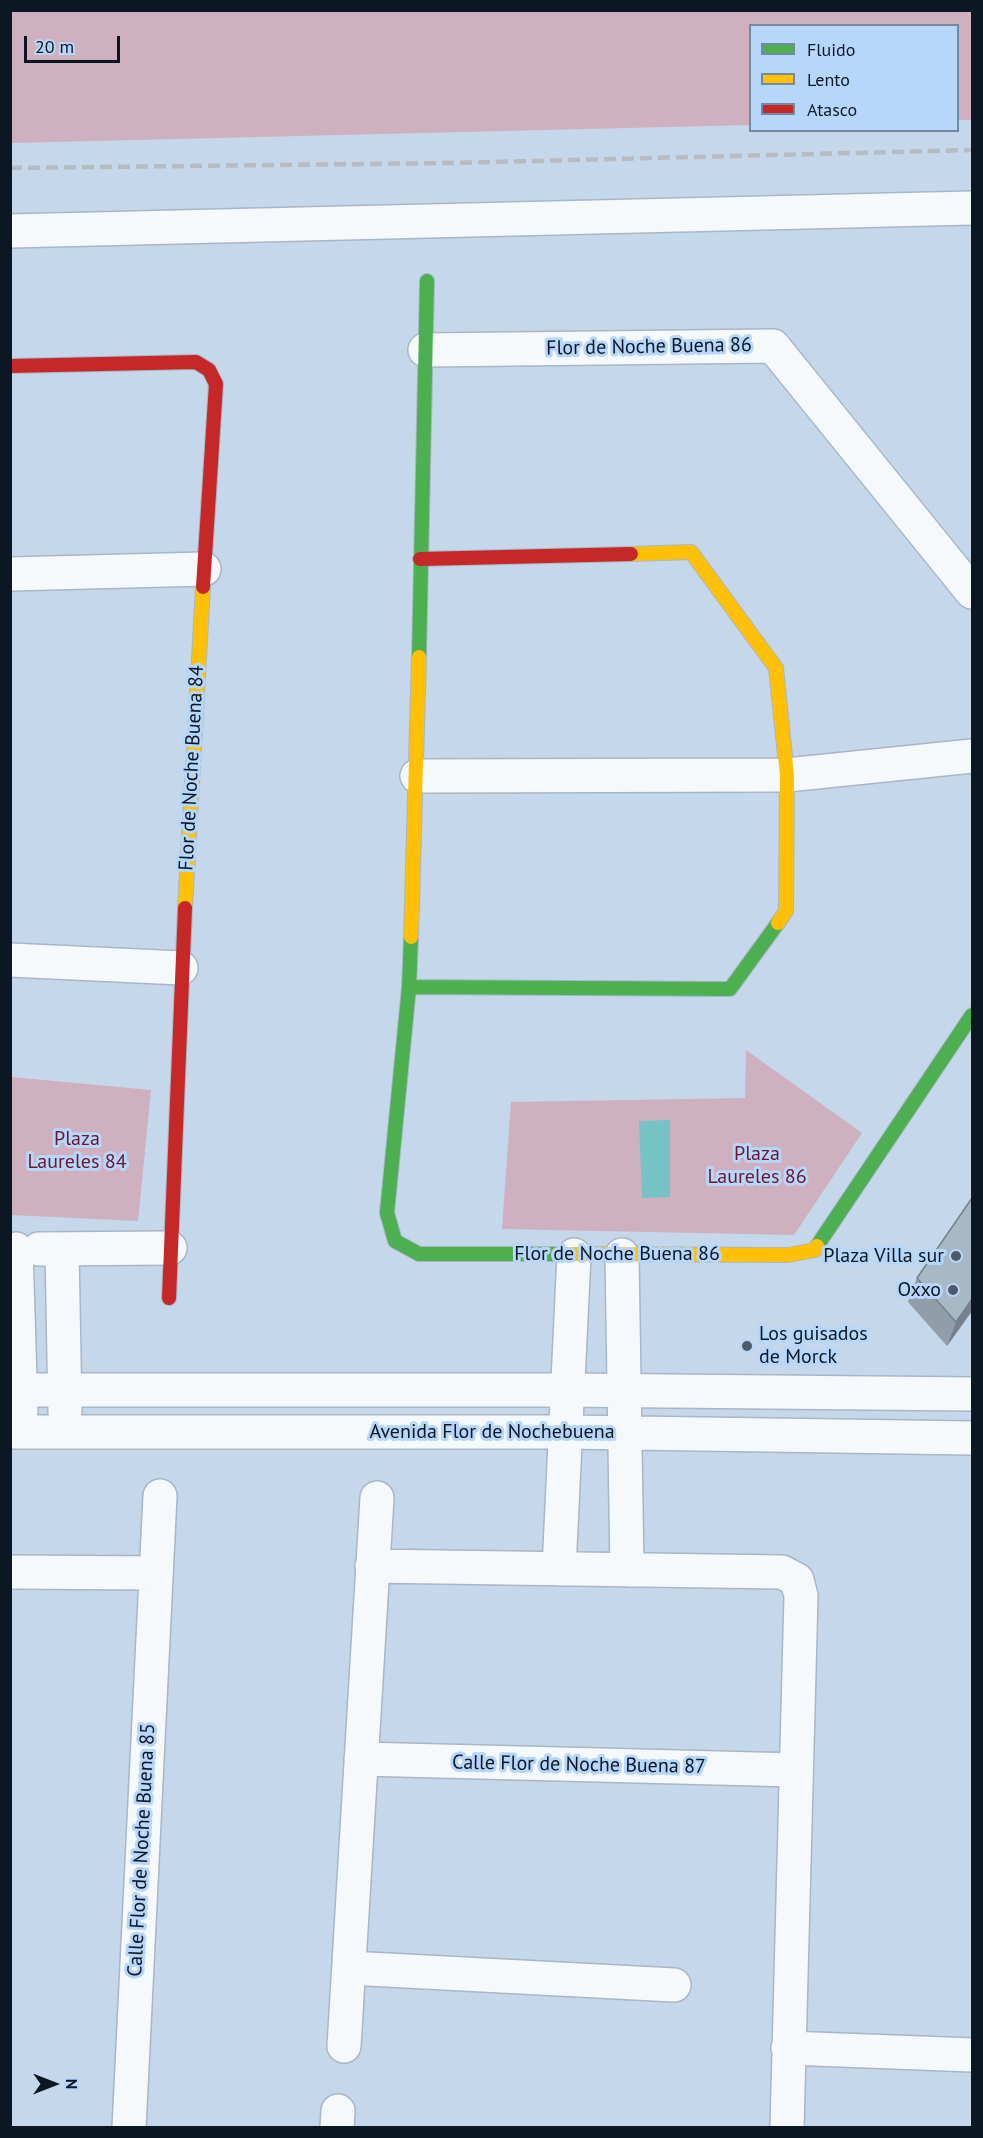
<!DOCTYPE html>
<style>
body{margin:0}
#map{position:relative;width:983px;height:2138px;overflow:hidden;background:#c5d7eb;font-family:"PT Sans",sans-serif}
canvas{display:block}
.frame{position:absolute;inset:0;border:12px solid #0c1724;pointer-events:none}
.legend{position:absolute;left:749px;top:24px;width:210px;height:108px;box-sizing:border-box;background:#b6d6fa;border:2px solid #728aa4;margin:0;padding:8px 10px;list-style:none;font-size:18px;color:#0c1724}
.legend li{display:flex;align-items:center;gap:12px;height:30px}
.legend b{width:30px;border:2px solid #728aa4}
.north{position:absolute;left:24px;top:2054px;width:60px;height:60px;-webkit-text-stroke:4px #b6d6fa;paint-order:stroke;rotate:90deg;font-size:16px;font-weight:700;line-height:24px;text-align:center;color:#0c1724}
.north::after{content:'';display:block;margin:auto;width:21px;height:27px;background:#0c1724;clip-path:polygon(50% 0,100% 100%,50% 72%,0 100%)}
.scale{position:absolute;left:24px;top:36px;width:96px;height:27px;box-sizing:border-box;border:3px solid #0c1724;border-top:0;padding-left:8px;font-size:18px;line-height:21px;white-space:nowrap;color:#0c1724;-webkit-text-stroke:4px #b6d6fa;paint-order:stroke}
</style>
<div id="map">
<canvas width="983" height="2138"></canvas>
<div class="frame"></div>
<ul class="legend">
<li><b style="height:8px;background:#4caf50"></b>Fluido</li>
<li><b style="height:8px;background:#ffc107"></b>Lento</li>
<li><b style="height:8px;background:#c62828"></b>Atasco</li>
</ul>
<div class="north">N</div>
<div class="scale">20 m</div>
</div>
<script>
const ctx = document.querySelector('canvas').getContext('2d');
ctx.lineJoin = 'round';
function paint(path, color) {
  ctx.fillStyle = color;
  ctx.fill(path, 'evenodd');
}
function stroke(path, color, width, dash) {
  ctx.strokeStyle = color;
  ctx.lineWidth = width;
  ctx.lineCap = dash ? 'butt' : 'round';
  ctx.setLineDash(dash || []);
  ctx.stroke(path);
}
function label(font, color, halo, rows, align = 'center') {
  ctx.font = font + ' "PT Sans",sans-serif';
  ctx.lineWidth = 6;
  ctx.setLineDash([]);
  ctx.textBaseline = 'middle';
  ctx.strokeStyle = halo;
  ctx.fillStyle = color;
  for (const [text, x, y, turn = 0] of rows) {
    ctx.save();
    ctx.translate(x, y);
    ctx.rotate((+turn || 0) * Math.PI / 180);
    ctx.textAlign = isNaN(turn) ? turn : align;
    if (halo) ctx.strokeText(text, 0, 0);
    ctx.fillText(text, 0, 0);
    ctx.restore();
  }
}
paint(new Path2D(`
 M10 11H972V120H958V26H750V125L11 143Z
 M746 1050 862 1133 794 1235 502 1229 511 1102 745 1098Z
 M11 1077 151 1090 138 1221 11 1215Z`), '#cfb0be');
paint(new Path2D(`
 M670 1120V1197L642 1198 639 1121Z`), '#76c3c6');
const street = new Path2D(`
 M10 231 972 208
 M425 350 773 346 972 592
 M10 574 204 569
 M417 776 787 775 972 756
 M10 960 181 968
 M16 1249 21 1412
 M39 1249 170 1248
 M62 1249 65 1412
 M622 1255 627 1570
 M10 1390H567L972 1394
 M10 1432H566L972 1438
 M372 1566 782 1572 797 1580 801 1596 787 2128
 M559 1569 574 1255
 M10 1572 156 1573
 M361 1759 796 1770
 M349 1968 674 1985
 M344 2046 377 1498
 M788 2048 972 2055
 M129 2128 160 1496
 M337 2128 338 2111`);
const fast = new Path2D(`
 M419 657 427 281
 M411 937 409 987 387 1213 395 1241 419 1254H558
 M409 987 730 989 778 923
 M817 1246 972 1015`);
const slow = new Path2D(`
 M631 554 691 552 776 668 787 775 786 911 778 923
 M185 908 203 587
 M411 937 419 657
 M558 1254 788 1255 815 1250 817 1246`);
const jam = new Path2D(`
 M10 366 196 362 209 370 216 384 203 587
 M420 559 631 554
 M169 1298 185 908`);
stroke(street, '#a8b6c5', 36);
stroke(fast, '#a8b6c5', 16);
stroke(slow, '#a8b6c5', 16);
stroke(jam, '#a8b6c5', 16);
stroke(street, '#f6f9fc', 33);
stroke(fast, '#4caf50', 14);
stroke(slow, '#ffc107', 14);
stroke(jam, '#c62828', 14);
stroke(new Path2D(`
 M10 168 453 163 972 150`), '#b7bcc1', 4.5, [12, 6]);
paint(new Path2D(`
 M917 1278 972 1311 947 1346 908 1302Z`), '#909eaa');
paint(new Path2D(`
 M972 1299V1311L947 1346 956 1322Z`), '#75818b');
const building = new Path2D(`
 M972 1198V1299L956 1322 917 1278Z`);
paint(building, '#a7b8c6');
stroke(building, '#75818b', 1.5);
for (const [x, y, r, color] of [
 [956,1256,6,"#4d5a6a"],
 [953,1290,6,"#4d5a6a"],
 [747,1346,6,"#4d5a6a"]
]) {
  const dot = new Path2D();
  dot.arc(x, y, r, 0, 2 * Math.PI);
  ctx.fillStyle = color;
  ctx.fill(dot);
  stroke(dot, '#b6d6fa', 2);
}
label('20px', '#0c1724', '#b6d6fa', [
 ["Flor de Noche Buena 86",649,347,-1],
 ["Flor de Noche Buena 84",192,768,-87],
 ["Flor de Noche Buena 86",617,1254],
 ["Avenida Flor de Nochebuena",492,1432],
 ["Calle Flor de Noche Buena 87",579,1765,1],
 ["Calle Flor de Noche Buena 85",142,1850,-87]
]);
label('20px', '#6f142c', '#b6d6fa', [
 ["Plaza",77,1139],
 ["Laureles 84",77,1162],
 ["Plaza",757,1154],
 ["Laureles 86",757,1177]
]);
label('20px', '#0c1724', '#b6d6fa', [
 ["Plaza Villa sur",944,1256],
 ["Oxxo",941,1290],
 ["Los guisados",759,1334,"left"],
 ["de Morck",759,1357,"left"]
], 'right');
</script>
